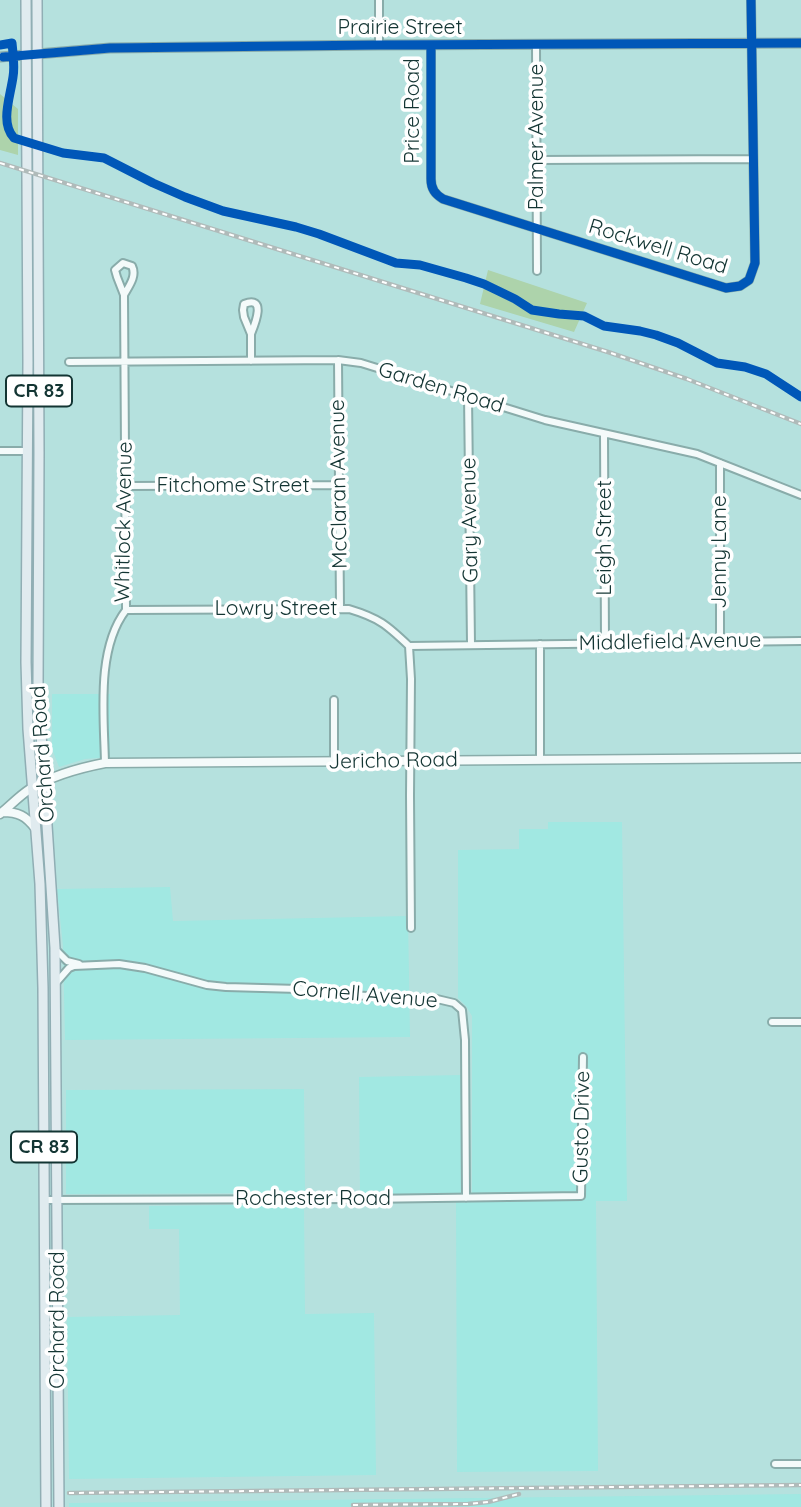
<!DOCTYPE html>
<style>
body{margin:0}
canvas{display:block;background:#b5e1de}
</style>
<canvas width="801" height="1507"></canvas>
<script>
const ctx = document.querySelector('canvas').getContext('2d');
ctx.lineJoin = 'round';
function paint(path, color) {
  ctx.fillStyle = color;
  ctx.fill(path, 'evenodd');
}
function stroke(path, color, width, dash) {
  ctx.strokeStyle = color;
  ctx.lineWidth = width;
  ctx.lineCap = dash ? 'butt' : 'round';
  ctx.setLineDash(dash || []);
  ctx.stroke(path);
}
function label(font, color, halo, rows, align = 'center') {
  ctx.font = font + ' Quicksand,sans-serif';
  ctx.lineWidth = 7;
  ctx.setLineDash([]);
  ctx.textBaseline = 'middle';
  ctx.strokeStyle = halo;
  ctx.fillStyle = color;
  for (const [text, x, y, turn = 0] of rows) {
    ctx.save();
    ctx.translate(x, y);
    ctx.rotate((+turn || 0) * Math.PI / 180);
    ctx.textAlign = isNaN(turn) ? turn : align;
    if (halo) ctx.strokeText(text, 0, 0);
    ctx.fillText(text, 0, 0);
    ctx.restore();
  }
}
paint(new Path2D(`
 M52 694H110V757L85 759 59 767 52 749Z
 M548 822H622L627 1201H596L598 1471 457 1472 456 1201H472V1016L466 1006 458 998V850L519 849V829H548Z
 M170 887 173 921 408 916 410 1037 65 1040 63 946 57 889Z
 M462 1075 464 1196 360 1197 359 1077Z
 M304 1089 305 1193 66 1194V1090Z
 M304 1204 305 1314 374 1313 376 1475 69 1479 67 1317 180 1315 179 1229H149V1206Z
 M801 1494V1507H69V1503Z`), '#a1e8e2');
paint(new Path2D(`
 M0 94 18 109V155L0 150Z
 M488 270 587 303 574 332 480 304Z`), '#add3ab');
const street = new Path2D(`
 M379 0V45
 M431 45V179C431 189 435 194 443 199L726 288 740 286 749 280 755 263 751 0
 M536 45 537 271
 M537 160 753 159
 M251 334C255 324 267 295 244 304L243 310 244 317 251 334V361
 M338 360 340 608
 M69 362 338 360 361 363 545 420 697 454 801 495
 M468 396 471 644
 M604 434 605 643
 M0 451H27
 M720 463V642
 M126 486 339 485
 M126 610 349 609C379 618 387 625 409 646L801 641
 M540 644V759
 M409 646 411 679 410 795 411 928
 M334 700V762
 M105 763C104 715 96 649 126 610L124 295C129 286 137 276 132 266L123 263 115 270 117 277 124 295
 M56 950 67 961 79 964
 M55 984 69 968 74 966 119 964 145 968 207 985 226 987 335 990 346 995 437 999 454 1003 462 1010 465 1040 466 1198
 M772 1022H801
 M44 1200 363 1199 581 1196 583 1057
 M775 1464H801`);
const secondary = new Path2D(`
 M0 57 110 48 379 45 801 43
 M3 812C18 812 26 816 35 828
 M0 814C10 806 19 796 30 789 53 775 79 768 105 763L801 758`);
const primary = new Path2D(`
 M26 0 28 362 26 662 28 729 40 884 43 988 46 1507
 M37 0 39 452 38 687 55 948 59 1507`);
stroke(street, '#89acaa', 10);
stroke(secondary, '#89acaa', 11);
stroke(primary, '#90aeb4', 12);
stroke(street, '#f4fafa', 6);
stroke(secondary, '#f4fafa', 8);
stroke(primary, '#e0ebef', 9);
const rail = new Path2D(`
 M0 163 608 352 687 379 801 424
 M69 1493 801 1485
 M353 1505 468 1504 488 1502 519 1494`);
stroke(rail, '#b0bbba', 4.5);
stroke(rail, '#fff', 2, [5]);
stroke(new Path2D(`
 M0 45 12 43C13 54 15 66 13 77 10 98 0 123 14 138L63 153 104 158 153 183 185 197 223 211 296 227 319 234 396 263 420 265 466 278 484 284 515 299 532 310 559 314 584 316 604 326 640 331 656 335 678 343 717 363 745 367 766 374 801 397
 M431 45V179C431 189 435 194 443 199L726 288 740 286 749 280 755 263 751 0
 M3 57 110 48 379 45 801 43`), '#0057b8', 9);
for (const [x, y, w] of [
 [39,391,66],
 [44,1147,66]
]) {
  const box = new Path2D();
  box.roundRect(x - w / 2, y - 15.5, w, 31, 5);
  ctx.fillStyle = '#fff';
  ctx.fill(box);
  stroke(box, '#133533', 2);
}
label('bold 19px', '#133533', null, [
 ["CR 83",39,391],
 ["CR 83",44,1147]
]);
label('21px', '#133533', '#fff', [
 ["Prairie Street",400,28],
 ["Price Road",413,111,-90],
 ["Palmer Avenue",537,137,-90],
 ["Rockwell Road",658,247,17],
 ["Garden Road",441,388,17],
 ["McClaran Avenue",339,484,-91],
 ["Fitchome Street",233,486],
 ["Gary Avenue",470,520,-91],
 ["Whitlock Avenue",124,522,-89],
 ["Leigh Street",605,538,-90],
 ["Jenny Lane",720,552,-90],
 ["Lowry Street",276,609],
 ["Middlefield Avenue",670,642,-1],
 ["Orchard Road",43,754,-94],
 ["Jericho Road",393,761,-1],
 ["Cornell Avenue",365,995,5],
 ["Gusto Drive",582,1127,-89],
 ["Rochester Road",313,1199],
 ["Orchard Road",58,1320,-90]
]);
</script>
